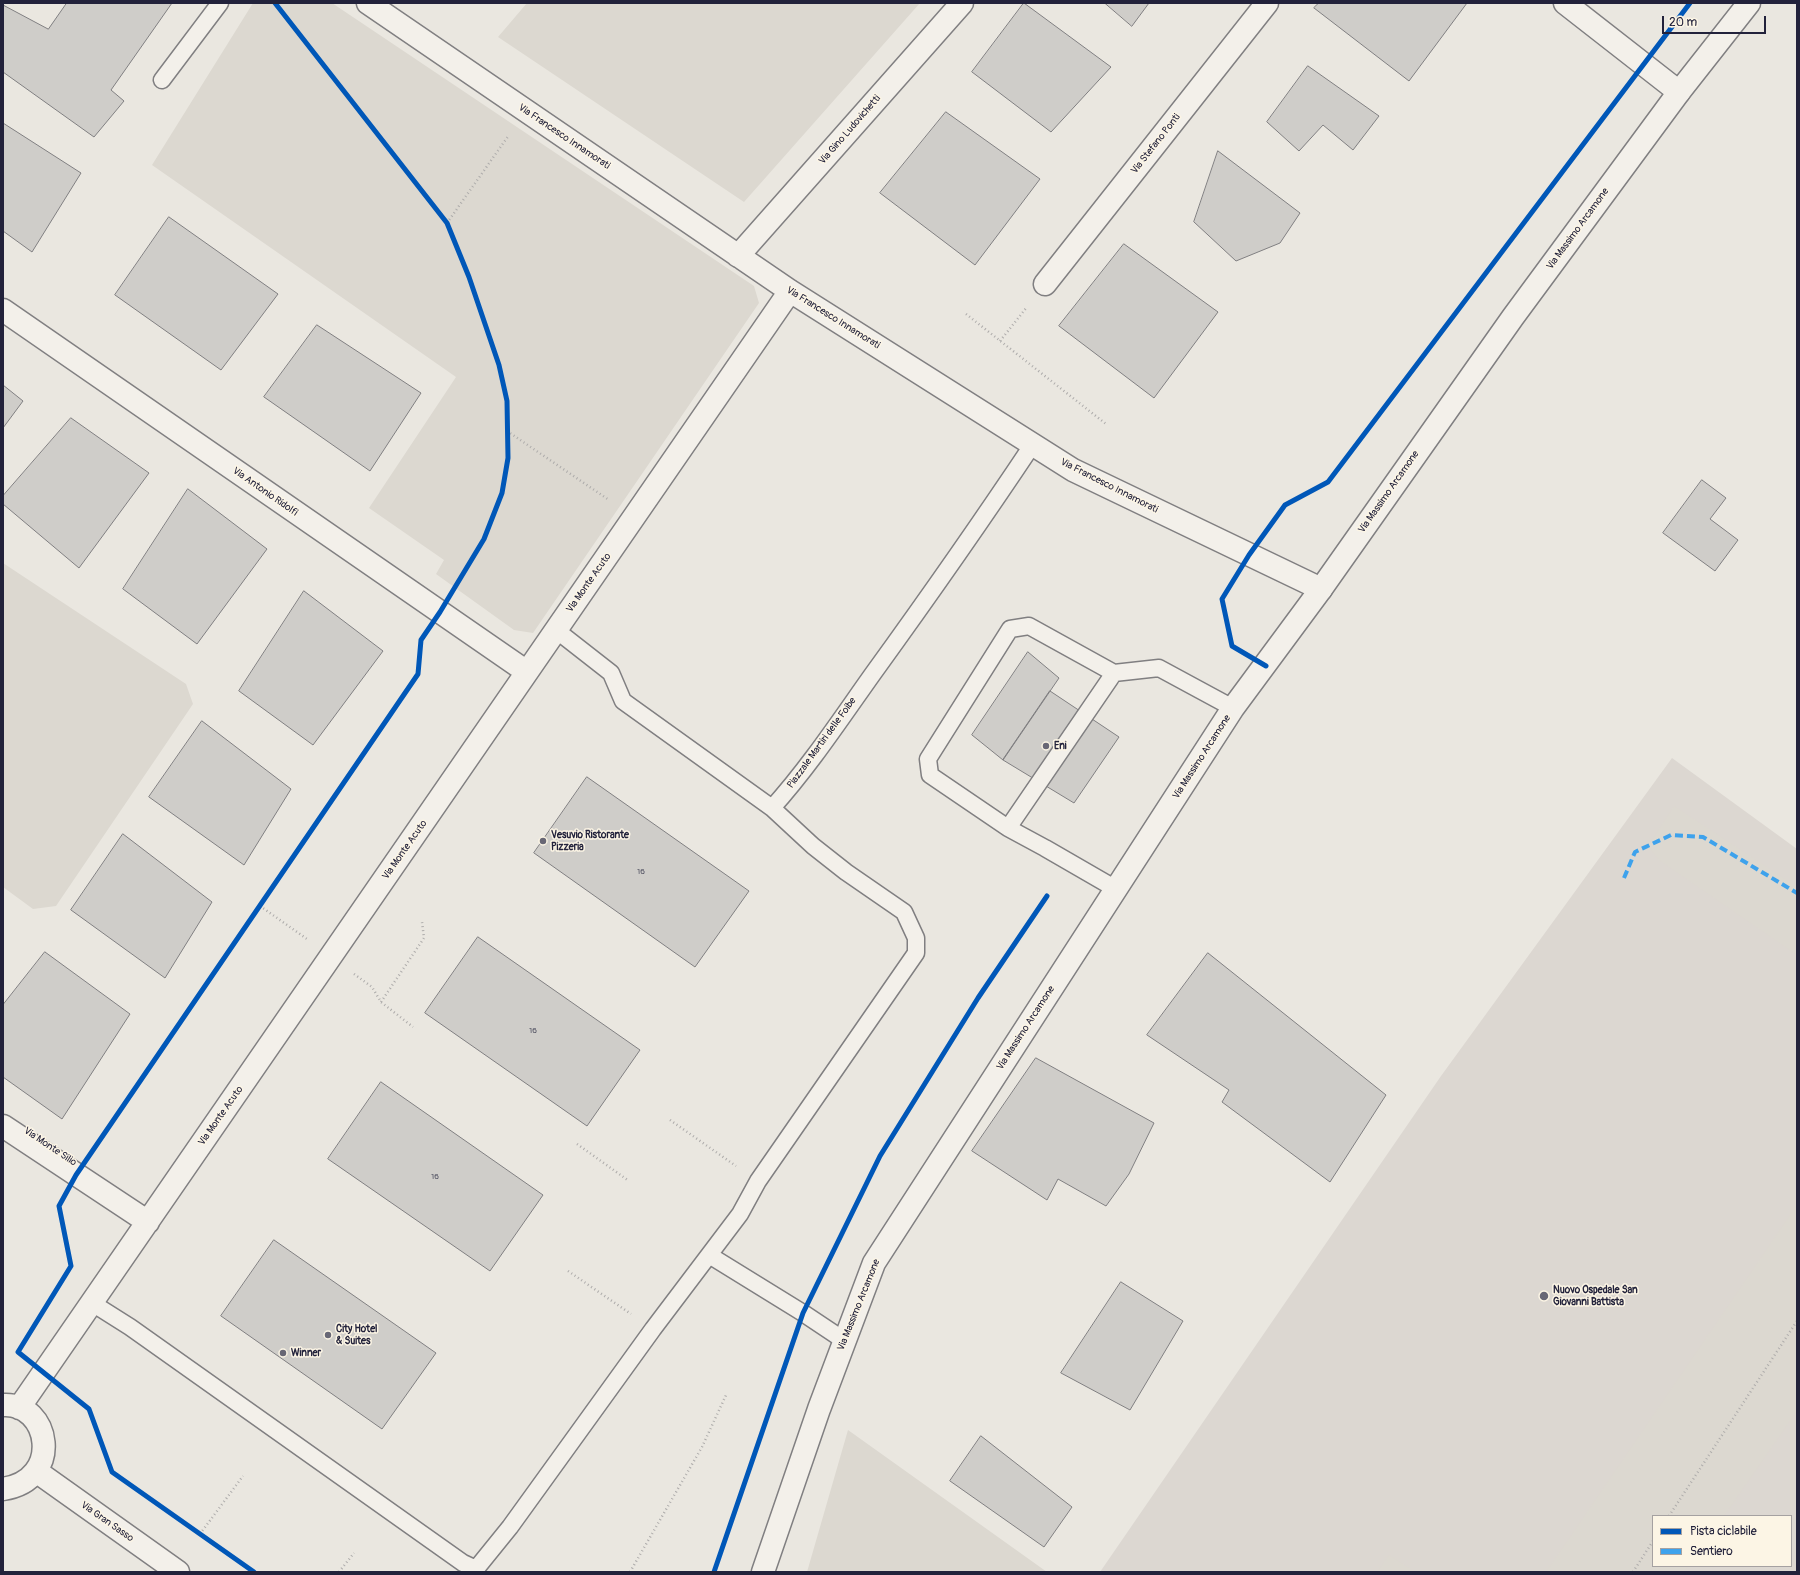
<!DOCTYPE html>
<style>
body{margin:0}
#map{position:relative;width:1800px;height:1575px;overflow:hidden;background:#eae7e0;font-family:Pangolin,sans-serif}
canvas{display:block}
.frame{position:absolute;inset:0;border:4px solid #22223b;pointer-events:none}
.legend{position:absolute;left:1652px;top:1515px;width:140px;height:52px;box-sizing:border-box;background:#fcf5e5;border:1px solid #a5a1a1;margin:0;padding:5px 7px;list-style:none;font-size:12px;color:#22223b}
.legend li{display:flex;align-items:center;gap:8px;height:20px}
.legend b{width:20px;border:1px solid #a5a1a1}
.scale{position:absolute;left:1662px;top:16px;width:104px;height:18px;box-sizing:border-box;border:2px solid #22223b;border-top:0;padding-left:5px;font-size:12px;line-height:14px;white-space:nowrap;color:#22223b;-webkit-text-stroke:3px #fcf5e5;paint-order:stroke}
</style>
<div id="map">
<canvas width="1800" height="1575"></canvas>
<div class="frame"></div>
<ul class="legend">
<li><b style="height:5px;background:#0057b8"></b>Pista ciclabile</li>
<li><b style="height:5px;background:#3ea2ec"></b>Sentiero</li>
</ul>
<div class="scale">20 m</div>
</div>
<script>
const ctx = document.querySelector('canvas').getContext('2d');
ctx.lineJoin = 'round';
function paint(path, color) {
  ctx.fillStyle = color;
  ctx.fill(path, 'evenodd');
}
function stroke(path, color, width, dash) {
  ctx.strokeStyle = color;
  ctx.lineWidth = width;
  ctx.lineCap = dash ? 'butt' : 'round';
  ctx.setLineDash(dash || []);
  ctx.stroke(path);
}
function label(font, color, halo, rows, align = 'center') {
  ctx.font = font + ' Pangolin,sans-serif';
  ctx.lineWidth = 3;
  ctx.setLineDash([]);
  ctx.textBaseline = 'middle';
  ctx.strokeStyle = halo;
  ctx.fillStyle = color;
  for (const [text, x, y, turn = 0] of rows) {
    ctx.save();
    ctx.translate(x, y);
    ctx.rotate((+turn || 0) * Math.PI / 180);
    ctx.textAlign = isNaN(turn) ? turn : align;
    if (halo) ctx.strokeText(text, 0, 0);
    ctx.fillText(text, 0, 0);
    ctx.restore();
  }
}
paint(new Path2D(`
 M1672 758 1797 849V1572H1100L1441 1076ZM1653 1516H1791V1566H1653Z`), '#dcd7d1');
paint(new Path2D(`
 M253 3H332L754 286 759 303 533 633 514 630 436 574 444 560 369 508 456 377 152 165Z
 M527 3H920L744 202 498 37Z
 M3 563 186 684 193 704 56 906 33 909 3 887Z
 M1674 806 1797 887V955L1659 860 1648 846Z
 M1797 1205V1411L1724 1516H1653V1566H1688L1684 1572H1546Z
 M848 1430 1047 1572H807Z
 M1389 1555 1415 1572H1377Z`), '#dcd8d0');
const building = new Path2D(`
 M67 3H172L111 90 124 101 94 137 3 72V5L48 29Z
 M1024 3 1111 67 1051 132 972 72Z
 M1105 3H1149L1132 26Z
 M1319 3H1467L1409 81 1314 8Z
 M1308 66 1379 116 1353 150 1323 125 1299 151 1267 122Z
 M946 112 1040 179 975 265 880 193Z
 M3 123 81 173 32 252 3 231Z
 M1218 151 1300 213 1280 243 1236 261 1194 222Z
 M169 217 278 294 221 370 115 295Z
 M1124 244 1218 312 1154 398 1059 326Z
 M317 325 421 393 370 471 264 397Z
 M3 385 23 401 3 428Z
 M71 418 149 473 79 568 3 504V496Z
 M1702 480 1726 498 1710 519 1738 540 1715 571 1663 533Z
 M188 489 267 549 197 644 123 589Z
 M304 591 383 651 313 745 239 691Z
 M1028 652 1059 678 1003 760 972 735Z
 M1050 691 1119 737 1074 803 1003 760Z
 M202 721 291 789 244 865 149 797Z
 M587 777 749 891 695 967 534 853Z
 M123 834 212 902 165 978 71 910Z
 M478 937 640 1050 587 1126 425 1013Z
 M45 952 130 1014 62 1119 3 1077V1005Z
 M1208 953 1386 1095 1330 1182 1222 1102 1229 1090 1147 1035Z
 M1036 1058 1154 1123 1129 1174 1106 1206 1058 1179 1047 1200 972 1151Z
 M381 1082 543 1195 490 1271 328 1159Z
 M274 1240 436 1353 382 1429 221 1316Z
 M1121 1282 1183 1321 1130 1410 1061 1373Z
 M981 1436 1072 1507 1044 1547 950 1481Z`);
paint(building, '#cfcdc9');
stroke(building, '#807f81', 1);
const service = new Path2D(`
 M162 80 220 3
 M556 630 611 673 623 701 772 808C809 767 840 720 872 675 927 599 981 522 1033 444
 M1114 673 1159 668 1233 708
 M1008 828 1114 673 1029 626 1010 629 928 759 930 775 1008 828 1045 848 1116 889
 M709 1255 803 1313 845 1341
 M92 1303 130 1327 463 1563 476 1569 510 1527 653 1329 740 1214 758 1181 916 953V938L904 912 846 872 813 846 772 808`);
const minor = new Path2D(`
 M368 3 790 291 1073 470 1321 589
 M1565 3 1679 92
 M738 256 962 3
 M1045 284 1267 3
 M3 310 527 672
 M3 1126 148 1222
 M3 1405C50 1402 64 1480 3 1489
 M19 1408 790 291
 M36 1471 178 1572`);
const secondary = new Path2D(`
 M763 1572 819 1409 874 1263 1233 708 1321 589 1513 317 1679 92 1749 3`);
stroke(service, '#807f81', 19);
stroke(minor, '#807f81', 25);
stroke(secondary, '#807f81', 25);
stroke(new Path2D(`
 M447 223 509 135
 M966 314 1106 424
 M1000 341 1027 307
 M507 431 609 500
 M260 906 307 939
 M354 974 372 987 381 1002 413 1027
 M381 1002 424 938 422 922
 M670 1120 736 1166
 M577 1144 629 1181
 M568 1271 631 1314
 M1669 1516 1797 1321
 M200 1534 243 1476
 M339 1572 354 1553
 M630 1572 702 1447 727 1393
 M1633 1572 1653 1541`), '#aeacab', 2.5, [1, 3]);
stroke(service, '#f3f0ea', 16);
stroke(minor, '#f3f0ea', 22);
stroke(secondary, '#f3f0ea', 22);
stroke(new Path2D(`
 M1624 878 1635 852 1671 835 1703 837 1797 893`), '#3ea2ec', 4, [8, 4]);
stroke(new Path2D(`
 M1266 666 1232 646 1222 599 1249 555 1285 505 1328 482 1690 3
 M254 1572 112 1472 89 1409 18 1352 71 1266 59 1206 76 1175 418 674 421 640 440 612 484 539 502 493 508 458 507 401 499 365 469 277 447 223 275 3
 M714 1572 803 1313 880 1156 978 998 1047 896`), '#0057b8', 5);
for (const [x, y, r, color] of [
 [1046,746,4,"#686775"],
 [543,841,4,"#686775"],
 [1544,1296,5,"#686775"],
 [328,1335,4,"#686775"],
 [283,1353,4,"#686775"]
]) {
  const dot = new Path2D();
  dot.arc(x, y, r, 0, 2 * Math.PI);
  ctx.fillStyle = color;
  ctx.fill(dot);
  stroke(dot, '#fcf5e5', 1.5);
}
label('8px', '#4d4d5e', null, [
 ["16",641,872],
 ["16",533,1031],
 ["16",435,1177]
]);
label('10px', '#22223b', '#fcf5e5', [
 ["Via Gino Ludovichetti",850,130,-49],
 ["Via Francesco Innamorati",564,137,34],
 ["Via Stefano Ponti",1156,144,-52],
 ["Via Massimo Arcamone",1578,229,-54],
 ["Via Francesco Innamorati",833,318,32],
 ["Via Francesco Innamorati",1109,486,27],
 ["Via Antonio Ridolfi",265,492,35],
 ["Via Massimo Arcamone",1389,492,-55],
 ["Via Monte Acuto",589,583,-55],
 ["Piazzale Martiri delle Foibe",822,743,-54],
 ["Via Massimo Arcamone",1202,757,-57],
 ["Via Monte Acuto",405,850,-55],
 ["Via Massimo Arcamone",1026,1028,-57],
 ["Via Monte Acuto",221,1116,-55],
 ["Via Monte Silio",50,1147,34],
 ["Via Massimo Arcamone",859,1305,-68],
 ["Via Gran Sasso",107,1522,35]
]);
label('bold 10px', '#22223b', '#fcf5e5', [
 ["Eni",1054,746],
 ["Vesuvio Ristorante",551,835],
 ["Pizzeria",551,847],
 ["Nuovo Ospedale San",1553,1290],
 ["Giovanni Battista",1553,1302],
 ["City Hotel",336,1329],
 ["& Suites",336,1341],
 ["Winner",291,1353]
], 'left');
</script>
